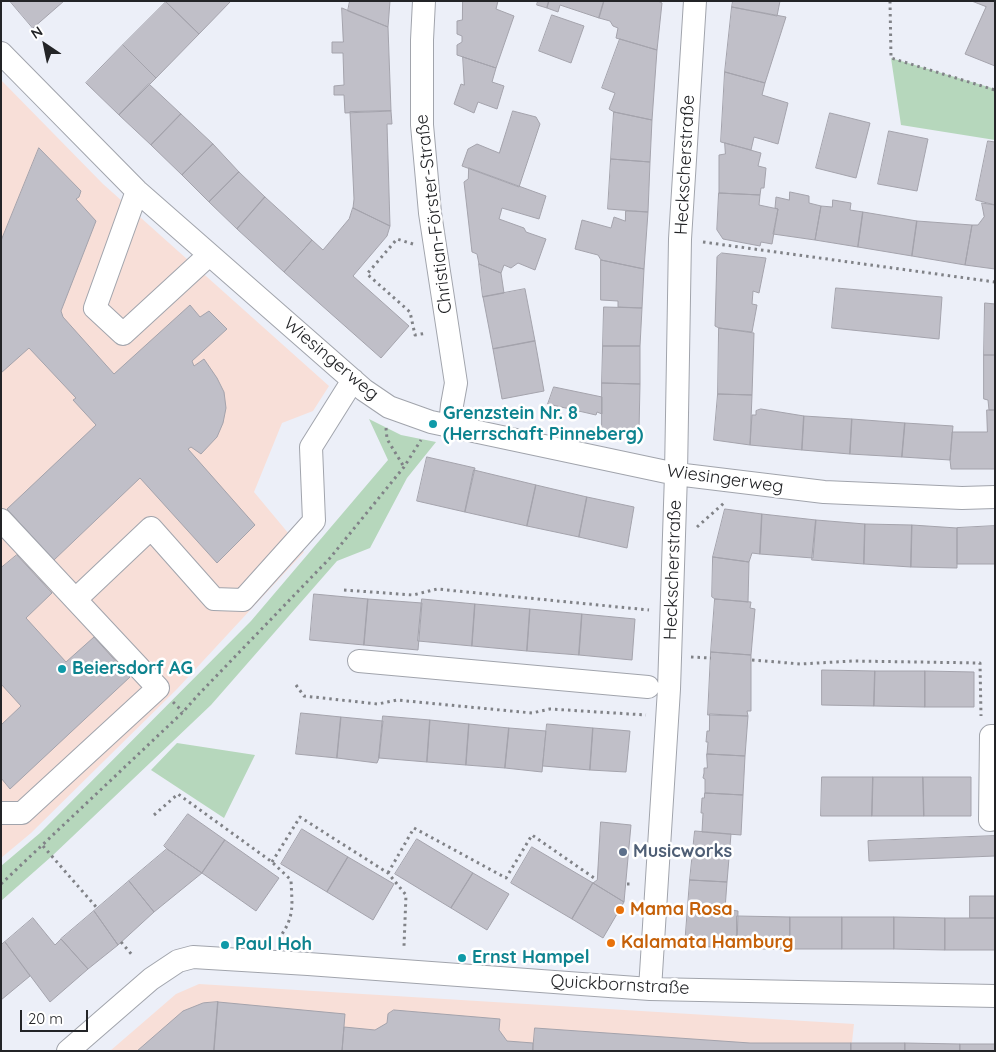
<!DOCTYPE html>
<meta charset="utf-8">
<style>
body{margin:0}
#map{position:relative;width:996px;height:1052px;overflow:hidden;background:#eceff8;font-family:Quicksand,sans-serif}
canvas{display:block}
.frame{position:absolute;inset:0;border:2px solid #232427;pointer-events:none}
.north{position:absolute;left:20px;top:20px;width:50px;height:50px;-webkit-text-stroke:4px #fff;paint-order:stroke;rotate:326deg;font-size:14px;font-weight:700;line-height:20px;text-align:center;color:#232427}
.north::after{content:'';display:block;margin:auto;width:18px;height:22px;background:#232427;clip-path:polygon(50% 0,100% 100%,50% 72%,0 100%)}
.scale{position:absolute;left:20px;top:1010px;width:68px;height:22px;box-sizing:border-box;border:2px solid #232427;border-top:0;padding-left:6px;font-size:15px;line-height:18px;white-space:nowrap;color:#232427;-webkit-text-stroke:4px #fff;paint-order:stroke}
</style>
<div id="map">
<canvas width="996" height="1052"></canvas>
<div class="frame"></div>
<div class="north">N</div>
<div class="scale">20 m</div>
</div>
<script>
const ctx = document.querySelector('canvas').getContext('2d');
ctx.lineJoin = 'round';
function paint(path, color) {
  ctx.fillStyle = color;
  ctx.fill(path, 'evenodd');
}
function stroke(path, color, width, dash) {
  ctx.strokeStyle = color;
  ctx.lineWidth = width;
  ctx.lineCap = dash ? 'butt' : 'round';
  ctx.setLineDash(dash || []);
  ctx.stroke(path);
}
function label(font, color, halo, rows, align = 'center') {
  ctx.font = font + ' Quicksand,sans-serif';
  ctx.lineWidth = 5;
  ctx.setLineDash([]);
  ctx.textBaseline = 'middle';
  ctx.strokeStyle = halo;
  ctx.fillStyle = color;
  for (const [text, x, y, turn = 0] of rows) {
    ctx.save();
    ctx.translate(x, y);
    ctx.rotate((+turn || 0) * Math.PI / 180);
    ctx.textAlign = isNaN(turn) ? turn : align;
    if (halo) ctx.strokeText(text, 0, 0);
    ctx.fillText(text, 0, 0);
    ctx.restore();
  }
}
paint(new Path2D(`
 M1 80 103 184 329 386 313 411 282 423 254 492 304 552 177 689 31 833 1 858Z
 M199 984 854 1024 851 1051H110L176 994Z`), '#f8dfd8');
paint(new Path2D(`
 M891 58 995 89V140L901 125Z
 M369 419 401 435 436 442 407 478 370 548 337 561 211 705 52 856 1 901V866L40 833 251 621 388 460Z
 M177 743 255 755 224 818 151 770Z`), '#b6d7bc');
const building = new Path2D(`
 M10 1H64L33 28Z
 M167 1H231L199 34 166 2Z
 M350 1H390L388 27 348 11Z
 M463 1H498L496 9 514 16 496 68 457 55V45L462 42V36L457 34V21L462 20Z
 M538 1H549L547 8 537 5Z
 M549 1H604L599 18 560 5 558 12 547 8Z
 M604 1H658L662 3 657 50 616 38 618 28 613 26 610 21 599 18Z
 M733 1H780L777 16 732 7Z
 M972 1H995V66L965 54 986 7Z
 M166 2 199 34 156 78 123 45Z
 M732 7 786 17 765 83 725 72Z
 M342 8 388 27 391 111 345 113 344 95H334V86L344 85 343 53H332V42H343Z
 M552 15 584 26 571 63 539 51Z
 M620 39 657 50 652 120 614 112 609 109 615 93 602 88Z
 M123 45 156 78 119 115 86 83Z
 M463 57 496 68 492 82 504 86 497 109 478 102 474 113 454 104 461 84 464 85Z
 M725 72 765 83 762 95 788 103 778 144 754 137 751 150 721 142Z
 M149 84 181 114 151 145 119 115Z
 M391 111 392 124H387L390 226 353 208 354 199 350 112Z
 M513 111 536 117 540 124 519 187 462 166 468 149 477 144 499 153Z
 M614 112 652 120 650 162 611 159Z
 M830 113 870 123 856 178 816 168Z
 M181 114 213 144 182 175 151 145Z
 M889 131 928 139 917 191 878 184Z
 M988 141 995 142V205L976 200Z
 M725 143 761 153 758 166 766 168 764 188H761L760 195 719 193V155L725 154Z
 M213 144 239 172 209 202 182 175Z
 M39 148 81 191 79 197 76 199 96 221 61 311 63 317 114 374 190 305 200 317 209 311 227 329 192 361 194 366 204 359 217 378 224 392 226 408 223 423 217 437 201 454 191 447 188 449 255 525 217 563 140 478 54 560 7 509 96 425 73 400 76 398 29 348 1 373V241Z
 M611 159 650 162 648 212 608 209Z
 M469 168 546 196 539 219 502 208 499 219 524 228 526 232 546 239 535 270 518 263 511 268 504 265 501 273 479 264 477 254 472 252 464 182 468 179Z
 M239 172 265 197 237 229 209 202Z
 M790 192 809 196V203L821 206 815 240 773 234 778 209 775 208 776 197 789 200Z
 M719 193 760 195 759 205 778 209 772 244 761 242 760 246 723 239 717 230Z
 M265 197 312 240 284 272 237 229Z
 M833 200 851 203 850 210 863 212 858 247 815 240 821 206 832 207Z
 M982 203 995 205V269L965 265 972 225H978L984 217Z
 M353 208 390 226 387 236 353 276 409 326 381 358 284 272 312 240 323 250 349 219Z
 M626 211 648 212 644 269 601 260 598 255 575 249 582 220 611 228 614 217 625 221Z
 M863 212 917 221 912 256 858 247Z
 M917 221 972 225 965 265 912 256Z
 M722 253 766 258 759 293 753 291 752 304 757 305 752 332 719 328 715 326 717 257Z
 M601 260 644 269 642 308 618 307V301L601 300Z
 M479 264 501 273 504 293 483 297Z
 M836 288 942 297 939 339 832 328Z
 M525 289 535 341 493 349 483 297Z
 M985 303 995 304V355H984Z
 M604 307 642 308 640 346H603Z
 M719 328 754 333 752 395 718 394Z
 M535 341 544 391 502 399 493 349Z
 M603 346H640V384L602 383Z
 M984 355H995V410H989L988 400 984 399Z
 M602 383 640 384 639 431 629 436 602 430Z
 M554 387 602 397V414L597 412 596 415 548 404Z
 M718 394 752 395 750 445 714 440Z
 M761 409 804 416 802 450 750 445 752 415H756V411Z
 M987 410H995V469H951L950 460 952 432H987Z
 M804 416 852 419 850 454 802 450Z
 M852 419 905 423 902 457 850 454Z
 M905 423 953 426 950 460 902 457Z
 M427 457 475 468 465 512 417 501Z
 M474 470 536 485 527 526 465 512Z
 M536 485 587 497 579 537 527 526Z
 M587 497 634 507 627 548 579 537Z
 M725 509 762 514 760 554 752 553 749 562 713 557Z
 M762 514 816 520 813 558 760 554Z
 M816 520 865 524 864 564 812 560Z
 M865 524 912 525 911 567 864 564Z
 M912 525 957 528V568L911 567Z
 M995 526V564H957V528Z
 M17 555 52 593 26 618 66 662 94 637 130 677 10 789 1 778V725L21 706 1 684V568Z
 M713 557 749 562 748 602 715 599 712 597Z
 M314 594 368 599 364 645 310 640Z
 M368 599 422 603 418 650 364 645Z
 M422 599 475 604 472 646 418 641Z
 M715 599 751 602 750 608 755 609 751 655 711 652Z
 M475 604 530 609 527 651 472 646Z
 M530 609 582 614 579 655 527 651Z
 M582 614 635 619 632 660 579 655Z
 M711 652 751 655V711H747L748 716 708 715Z
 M822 670 875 671 874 706 822 705Z
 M875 671H925V707L874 706Z
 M925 671 974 672V707H925Z
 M301 713 341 717 337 758 296 754Z
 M710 714 748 716 745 756 707 754 708 742H706L707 731H709Z
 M383 716 430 720 427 762 379 758Z
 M341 717 383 721 379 758 377 763 337 758Z
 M430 720 469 724 466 765 427 762Z
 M469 724 509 728 505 768 466 765Z
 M547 724 593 728 590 770 543 766Z
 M509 728 546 731 542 772 505 768Z
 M593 728 630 731 626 772 590 770Z
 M707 754 745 756 743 795 705 793V779L703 778 704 773V768H707Z
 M822 777H873L872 816H821Z
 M873 777H923L924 816H872Z
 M923 777H971V816H924Z
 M705 793 743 795 741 835 702 832 703 813H701L702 798H704Z
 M188 814 225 840 202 873 167 849 164 846Z
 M601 822 631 825 624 902 593 883 597 880Z
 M302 829 348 857 327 892 281 864Z
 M695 831 731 834 727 882 690 880Z
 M995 836V856L869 861 868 841Z
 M417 839 473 873 451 908 395 874Z
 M225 840 279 878 256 911 202 873Z
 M532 847 593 883 572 919 511 883Z
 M167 849 202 873 154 912 129 881Z
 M348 857 394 884 373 920 327 892Z
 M473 873 509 894 487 930 451 908Z
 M690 880 727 882 725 909 738 911 737 949 685 945Z
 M129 881 154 912 118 945 94 911Z
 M593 883 624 902 603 938 572 919Z
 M970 896H995V918H970Z
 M94 911 118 945 88 969 61 939Z
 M737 916 790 917V949H737Z
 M790 917H842V949H790Z
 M842 917H894V949H842Z
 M894 917 945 918V950L894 949Z
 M33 918 55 945 61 939 88 969 50 1002 5 942Z
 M945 918H995V950H945Z
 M5 942 30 976 1 1000V945Z
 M218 1002 214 1051H137L183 1011 203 1003Z
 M218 1002 345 1014 342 1051H214Z
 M394 1010 500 1019 499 1030 507 1041 533 1043V1051H342L344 1027 375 1030 387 1023 388 1014Z
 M535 1028 750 1043H851V1051H533Z
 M851 1043H905V1051H851Z
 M905 1043 960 1044V1051H905Z
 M960 1044H995V1051H960Z`);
paint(building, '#c0bfc8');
stroke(building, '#a4a3ac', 1);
const minor = new Path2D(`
 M424 1 422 40V125L430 213 456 383 452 405 450 426
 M1 53 137 191 364 390 389 407 431 422 676 474 824 492 962 498 995 497
 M137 191 95 308 123 334 209 255
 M1 520 158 688 22 813H1
 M76 599 151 528 214 599 243 600 314 521 311 447 353 380
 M359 661 648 687
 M990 820 991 736H995
 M650 989 669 689 676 474 680 239 695 1
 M68 1051 151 979 178 961 193 957 308 964 650 989 995 996`);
stroke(minor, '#a1a4ac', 24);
stroke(new Path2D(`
 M890 1 891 58 995 90
 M703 242 995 282
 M413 244 397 239 367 274 410 312 415 335 427 333
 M386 428 387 439 404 467
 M697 527 724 503
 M344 590 413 595 437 589 649 610
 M691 657 711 658
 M752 660 801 664 852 661 980 663 981 716
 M296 685 304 696 378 704 397 700 532 713 550 709 646 715
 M173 702 183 712
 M154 815 178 794 272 862 291 880C292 905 295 916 280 937
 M43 846 97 908
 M272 862 300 817 388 873 406 895 404 946
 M388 873 414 828 506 878 532 835 597 880
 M1 884 183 712 199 694 330 558 404 467 421 440
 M627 884H630
 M121 942 133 956`), '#808287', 3, [2.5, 4]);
stroke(minor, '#fff', 22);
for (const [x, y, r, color] of [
 [433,424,5,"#0f9aa8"],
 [62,669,5,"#0f9aa8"],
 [623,852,5,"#5c6f8a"],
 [620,910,5,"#e8710a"],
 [611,943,5,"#e8710a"],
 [225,945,5,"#0f9aa8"],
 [462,958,5,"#0f9aa8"]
]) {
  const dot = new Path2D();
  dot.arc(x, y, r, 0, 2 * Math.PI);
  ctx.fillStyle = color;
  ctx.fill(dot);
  stroke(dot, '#fff', 2);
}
label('18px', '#232427', '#fff', [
 ["Heckscherstraße",685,165,-87],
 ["Christian-Förster-Straße",434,214,-97],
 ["Wiesingerweg",331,359,40],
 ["Wiesingerweg",725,479,8],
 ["Heckscherstraße",673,570,-88],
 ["Quickbornstraße",620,985,3]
]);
label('bold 18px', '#0d838f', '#fff', [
 ["Grenzstein Nr. 8",443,414],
 ["(Herrschaft Pinneberg)",443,435],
 ["Beiersdorf AG",72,669],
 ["Paul Hoh",235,945],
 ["Ernst Hampel",472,958]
], 'left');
label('bold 18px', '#4e5e75', '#fff', [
 ["Musicworks",633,852]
], 'left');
label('bold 18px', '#c56008', '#fff', [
 ["Mama Rosa",630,910],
 ["Kalamata Hamburg",621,943]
], 'left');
</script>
